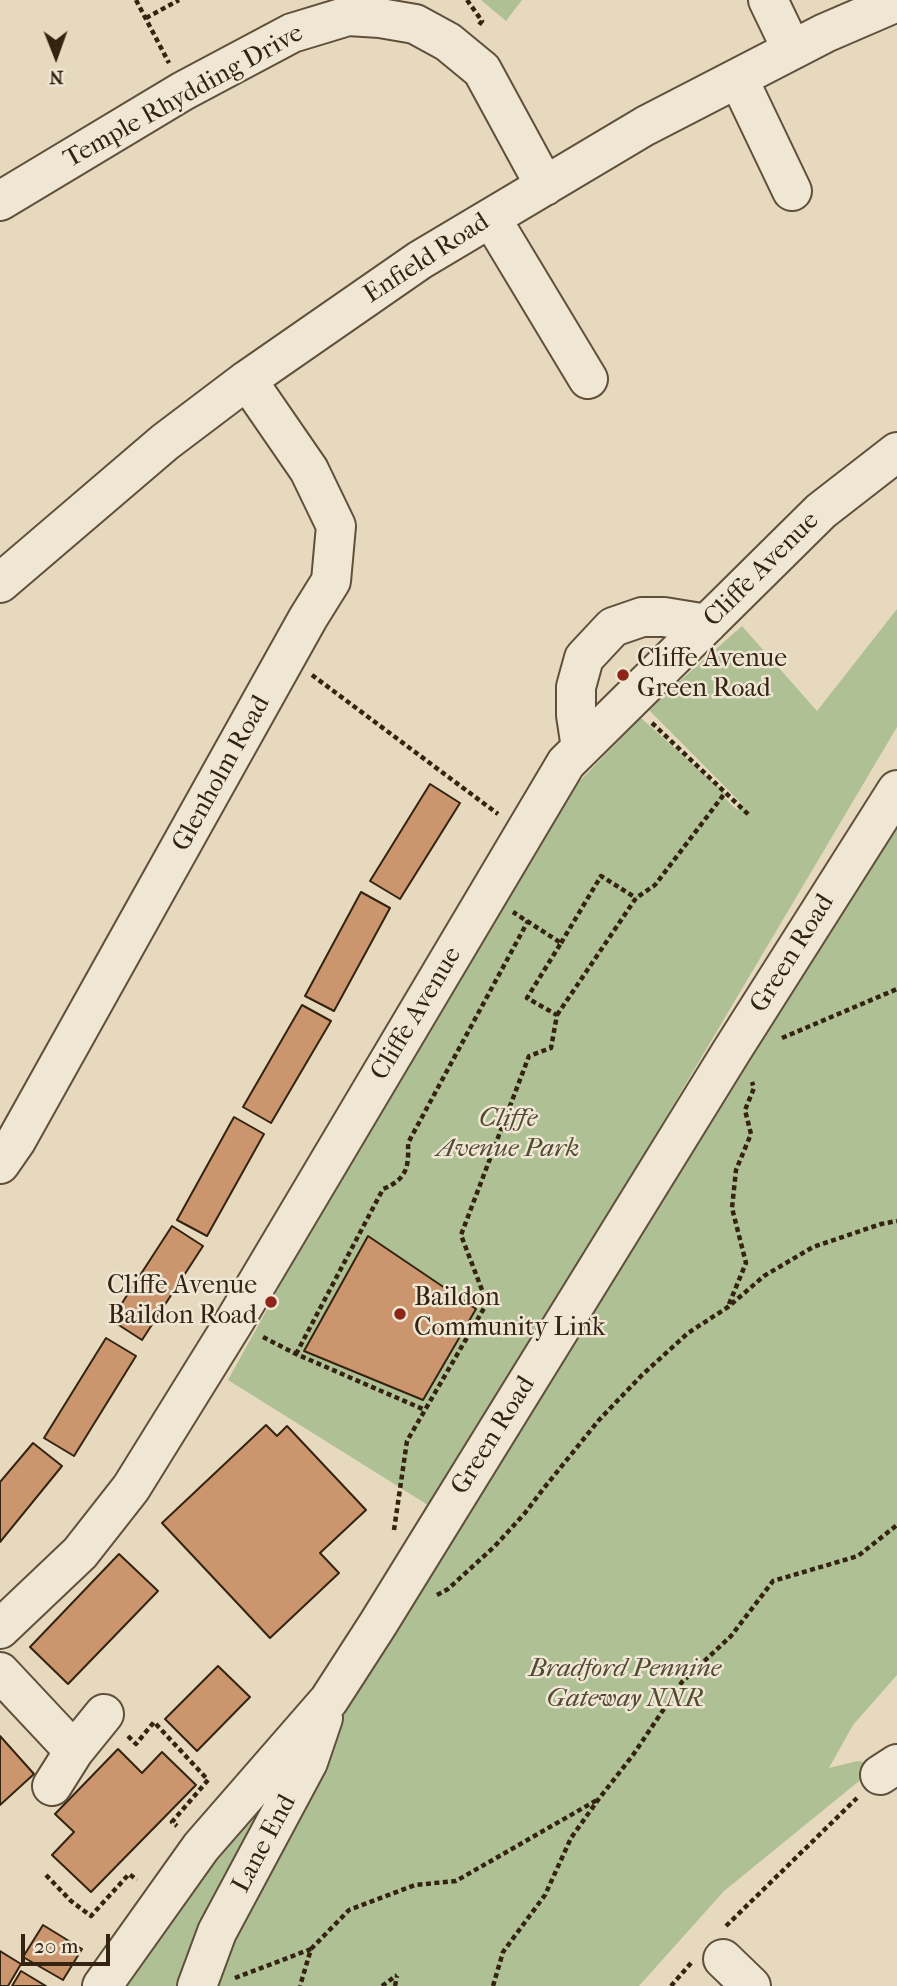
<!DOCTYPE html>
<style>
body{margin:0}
#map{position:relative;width:897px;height:1986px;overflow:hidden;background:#e6d9bd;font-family:"IM FELL French Canon",serif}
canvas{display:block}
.north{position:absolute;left:21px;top:21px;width:70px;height:70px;-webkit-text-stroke:5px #efe6d4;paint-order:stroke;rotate:179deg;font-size:19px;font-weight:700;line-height:28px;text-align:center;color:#332310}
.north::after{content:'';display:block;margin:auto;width:24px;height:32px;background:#332310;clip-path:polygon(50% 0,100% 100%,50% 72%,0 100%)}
.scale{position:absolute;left:21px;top:1934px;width:89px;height:32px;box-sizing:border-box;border:4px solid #332310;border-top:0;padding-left:9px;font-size:21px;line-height:24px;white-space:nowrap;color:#332310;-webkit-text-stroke:5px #efe6d4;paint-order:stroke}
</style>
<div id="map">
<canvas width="897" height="1986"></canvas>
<div class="north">N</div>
<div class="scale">20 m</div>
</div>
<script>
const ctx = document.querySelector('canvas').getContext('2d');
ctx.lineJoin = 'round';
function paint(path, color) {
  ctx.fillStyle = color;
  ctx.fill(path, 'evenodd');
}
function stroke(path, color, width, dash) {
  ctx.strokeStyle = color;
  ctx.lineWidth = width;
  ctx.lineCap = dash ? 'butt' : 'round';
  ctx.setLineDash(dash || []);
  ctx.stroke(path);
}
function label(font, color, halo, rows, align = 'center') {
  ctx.font = font + ' "IM FELL French Canon",serif';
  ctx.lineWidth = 5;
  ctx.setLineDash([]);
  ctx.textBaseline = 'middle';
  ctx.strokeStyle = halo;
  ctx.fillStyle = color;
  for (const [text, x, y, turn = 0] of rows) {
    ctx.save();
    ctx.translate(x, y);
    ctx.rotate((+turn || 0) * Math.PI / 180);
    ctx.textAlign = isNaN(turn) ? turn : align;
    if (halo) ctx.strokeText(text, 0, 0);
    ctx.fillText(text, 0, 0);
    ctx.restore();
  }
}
paint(new Path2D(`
 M481 0H522L506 21Z
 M897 609V727L617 1200 431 1507 228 1380 392 1083 568 793 641 718 725 793 723 796 737 810 742 804 648 709 742 626 817 711Z
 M897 803V1675L853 1725 829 1768 857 1761 880 1764 724 1891 639 1986H119Z`), '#b0c095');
const building = new Path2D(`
 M430 784 460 803 400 899 370 881Z
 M361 892 390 908 334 1011 305 996Z
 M302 1005 331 1021 271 1123 243 1107Z
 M234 1117 264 1134 207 1236 177 1220Z
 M172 1226 203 1246 142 1340 111 1320Z
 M368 1236 476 1309 423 1400 304 1351Z
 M106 1338 136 1356 74 1456 44 1438Z
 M266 1425 277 1436 287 1426 366 1510 320 1553 339 1573 270 1638 162 1523Z
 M33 1443 62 1466 0 1542V1482Z
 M119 1554 158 1591 68 1684 30 1647Z
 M218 1666 250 1697 197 1751 165 1719Z
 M0 1736 34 1774 0 1805Z
 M118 1749 142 1773 162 1752 196 1785 91 1892 52 1855 74 1832 55 1814Z
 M43 1925 82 1949 63 1980 23 1957Z
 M0 1951 21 1964 8 1986H0Z
 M21 1971 46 1986H12Z`);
paint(building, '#cb956d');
stroke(building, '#332310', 2);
const minor = new Path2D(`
 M768 0 792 50
 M738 78 792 191
 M0 201 183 91 292 33 348 16 380 18 415 24 448 42 482 70 545 186
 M491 218 588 379
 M0 583 165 442 247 380 420 260 645 126 825 33 897 2
 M581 748 576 715V687L584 658 613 627 642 617H664L707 624
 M0 1164 16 1141 308 618 331 581 336 526 309 470 247 380
 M0 1629 80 1553 131 1488 234 1322 566 763 821 511 897 452
 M0 1672 74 1751 104 1714
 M880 1775 897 1764
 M52 1786 74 1751
 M723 1959 751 1986
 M102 1986 201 1847 329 1700 378 1624 731 1052 897 790
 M197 1986 217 1932 308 1762 323 1718`);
stroke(minor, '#60503b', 42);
stroke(new Path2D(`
 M136 0 169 63
 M467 0 482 21 479 25
 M146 18 179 0
 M312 675 498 814
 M652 723 750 816
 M561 943 601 876 636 898
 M557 1015 636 898 655 885 725 793
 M782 1038 897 989
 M729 1304 746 1263 732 1208 736 1170 751 1134 745 1110 754 1088 752 1082
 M263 1337 296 1354 425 1410
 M296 1354 383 1189C407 1179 409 1167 408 1143L528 921
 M394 1530 407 1441 487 1303 461 1235 529 1056 551 1048 557 1015 527 998 561 943 513 912
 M437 1595 448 1589 495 1546 525 1513 544 1488 599 1420 642 1375 688 1333 728 1307 764 1276 813 1247 881 1224 897 1221
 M128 1736 136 1744 154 1722 208 1780 172 1822 177 1826
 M46 1875 71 1901 91 1916 129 1874 137 1880
 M726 1926 857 1798
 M311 1949 349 1910 415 1885 456 1881 597 1800
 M235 1978 311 1949 300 1986
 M382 1986 397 1975
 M395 1986 397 1976
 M493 1986 503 1952 545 1895 571 1838 598 1800 633 1755 682 1682 731 1636 773 1581 858 1556 897 1525
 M671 1986 691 1963`), '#332310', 4.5, [5, 3.5]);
stroke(minor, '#efe6d4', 38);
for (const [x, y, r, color] of [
 [623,675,7,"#8f2418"],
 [271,1302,7,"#8f2418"],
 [400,1314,7,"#8f2418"]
]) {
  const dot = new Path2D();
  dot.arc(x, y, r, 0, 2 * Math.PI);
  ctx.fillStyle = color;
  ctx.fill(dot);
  stroke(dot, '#efe6d4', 2.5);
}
label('26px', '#332310', '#efe6d4', [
 ["Temple Rhydding Drive",184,97,-29],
 ["Enfield Road",427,259,-33],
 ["Cliffe Avenue",762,570,-45],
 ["Glenholm Road",222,774,-61],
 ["Green Road",793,954,-58],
 ["Cliffe Avenue",417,1014,-59],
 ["Green Road",494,1436,-58],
 ["Lane End",265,1844,-62]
]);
label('26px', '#332310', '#efe6d4', [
 ["Cliffe Avenue",637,660],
 ["Green Road",637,690],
 ["Cliffe Avenue",257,1287,"right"],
 ["Baildon Road",257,1317,"right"],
 ["Baildon",414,1299],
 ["Community Link",414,1329]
], 'left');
label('italic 26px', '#524a31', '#efe6d4', [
 ["Cliffe",508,1120],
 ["Avenue Park",508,1150],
 ["Bradford Pennine",625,1670],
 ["Gateway NNR",625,1700]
]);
</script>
